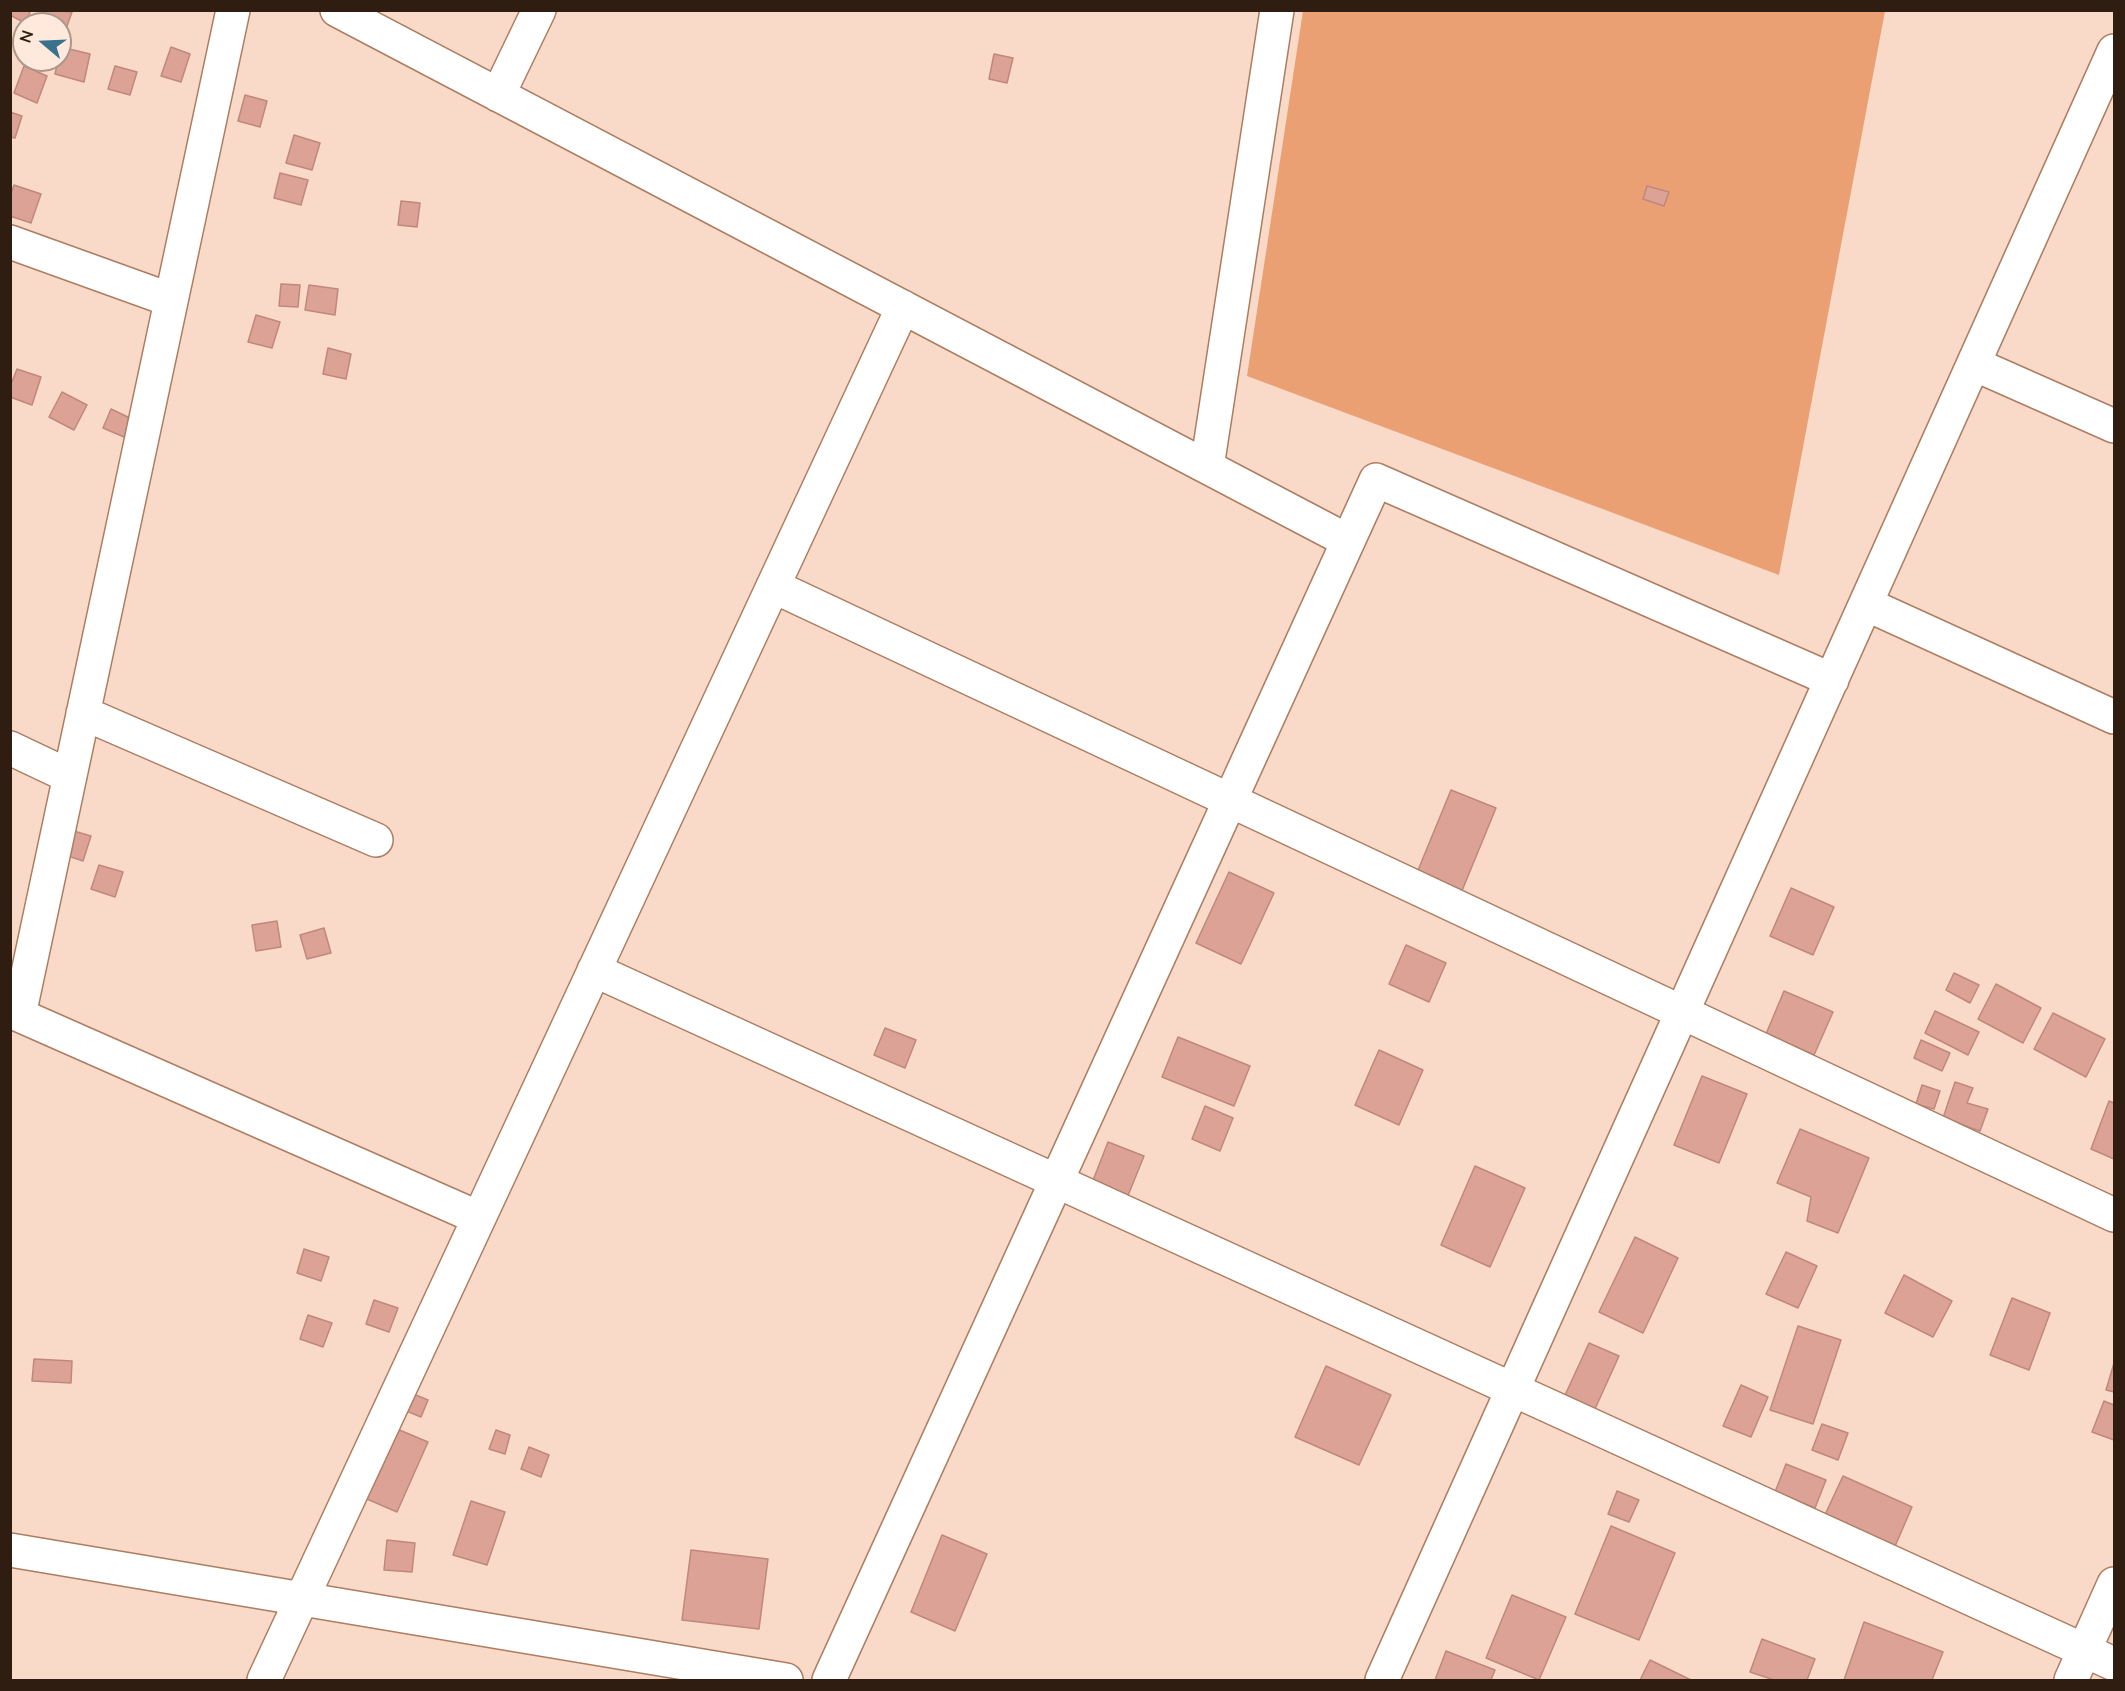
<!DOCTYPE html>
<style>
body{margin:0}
#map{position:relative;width:2125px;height:1691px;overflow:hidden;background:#f9dac8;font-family:"Nunito Sans",sans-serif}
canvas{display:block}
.frame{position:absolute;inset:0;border:12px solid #301d11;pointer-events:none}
.north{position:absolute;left:12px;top:12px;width:60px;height:60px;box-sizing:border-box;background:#ffe9dd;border:2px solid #ac978b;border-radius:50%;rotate:289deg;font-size:16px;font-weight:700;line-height:24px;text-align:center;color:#301d11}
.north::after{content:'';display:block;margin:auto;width:21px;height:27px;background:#3a718c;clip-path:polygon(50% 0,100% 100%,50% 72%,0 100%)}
</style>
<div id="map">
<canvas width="2125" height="1691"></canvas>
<div class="frame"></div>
<div class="north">N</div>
</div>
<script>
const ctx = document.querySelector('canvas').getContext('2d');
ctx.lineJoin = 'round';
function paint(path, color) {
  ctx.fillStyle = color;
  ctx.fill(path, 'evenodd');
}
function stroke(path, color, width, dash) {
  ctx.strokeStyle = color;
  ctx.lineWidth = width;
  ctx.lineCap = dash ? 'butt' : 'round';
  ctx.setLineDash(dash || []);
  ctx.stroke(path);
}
paint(new Path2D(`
 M1303 11H1885L1779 575 1247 376Z`), '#eba073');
const building = new Path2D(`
 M10 10H31L25 23 10 15Z
 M45 10 72 12 62 40 60 39V24H40Z
 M61 47 90 54 84 82 55 74 58 60H60Z
 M171 47 190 54 181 82 161 76Z
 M994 54 1013 58 1007 83 989 79Z
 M24 66 47 76 37 103 14 93Z
 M115 66 137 72 130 95 108 89Z
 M245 95 267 101 260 127 238 121Z
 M10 112 22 116 15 138 10 137Z
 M294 135 320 143 312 170 286 163Z
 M280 173 308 180 301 205 274 198Z
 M14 185 41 194 31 223 10 216V196Z
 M1647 186 1669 192 1664 206 1643 199Z
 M401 201 420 203 417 227 398 225Z
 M281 284 300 285 298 307 279 306Z
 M309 285 338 289 335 315 305 310Z
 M256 315 280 322 272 348 248 342Z
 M328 348 351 354 346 379 323 374Z
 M17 369 41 377 32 405 10 397V387Z
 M62 392 87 405 74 430 49 417Z
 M111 409 132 419 124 437 103 428Z
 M1451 790 1496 808 1459 898 1414 880Z
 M67 829 91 836 83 861 59 853Z
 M99 865 123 872 115 897 91 889Z
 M1229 872 1274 893 1241 964 1196 943Z
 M1791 888 1834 907 1813 955 1770 936Z
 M277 921 281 947 256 951 252 925Z
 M324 928 331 953 307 959 300 935Z
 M1406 945 1446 963 1429 1002 1389 984Z
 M1954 973 1979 985 1970 1003 1946 990Z
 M1996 984 2041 1008 2023 1043 1978 1019Z
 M1784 991 1833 1012 1814 1055 1766 1034Z
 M1935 1011 1979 1032 1968 1055 1925 1033Z
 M2053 1013 2105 1039 2086 1077 2034 1049Z
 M885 1028 916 1040 905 1068 874 1055Z
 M1178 1037 1250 1066 1234 1106 1162 1077Z
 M1921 1040 1950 1053 1942 1071 1914 1058Z
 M1379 1050 1423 1070 1399 1125 1355 1105Z
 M1702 1076 1747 1094 1719 1163 1674 1145Z
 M1955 1082 1973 1088 1967 1103 1988 1109 1980 1131 1943 1118Z
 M1922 1085 1940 1091 1934 1109 1916 1104Z
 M2109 1101 2114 1103V1159L2091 1149Z
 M1205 1106 1233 1118 1220 1151 1192 1139Z
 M1800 1129 1869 1158 1838 1233 1807 1221 1811 1197 1777 1183Z
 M1108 1142 1144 1156 1125 1203 1090 1188Z
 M1475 1166 1525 1188 1490 1267 1441 1245Z
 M1635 1237 1678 1258 1643 1333 1599 1312Z
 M304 1249 329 1257 321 1281 297 1273Z
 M1786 1252 1817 1266 1798 1308 1766 1294Z
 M1904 1275 1952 1301 1933 1337 1885 1313Z
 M2012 1298 2050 1313 2029 1370 1990 1355Z
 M374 1300 398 1308 389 1332 366 1324Z
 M308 1315 332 1323 323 1347 300 1339Z
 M1798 1326 1841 1340 1813 1424 1770 1410Z
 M1589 1343 1619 1356 1590 1420 1560 1406Z
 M34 1359 72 1361 71 1383 32 1381Z
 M2114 1363V1392L2106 1390Z
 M1326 1366 1391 1395 1359 1465 1295 1437Z
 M1741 1385 1768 1397 1751 1437 1723 1426Z
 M406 1391 428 1400 421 1417 399 1408Z
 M2104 1401 2114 1405V1440L2092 1432Z
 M1822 1424 1848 1433 1838 1460 1812 1450Z
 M390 1426 428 1442 397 1512 360 1496Z
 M496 1430 510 1435 505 1454 489 1449Z
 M529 1447 549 1455 541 1477 521 1469Z
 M1786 1464 1826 1480 1815 1508 1775 1492Z
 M1843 1476 1912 1507 1893 1551 1823 1519Z
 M1617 1491 1639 1500 1629 1522 1608 1514Z
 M471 1501 505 1512 487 1565 453 1555Z
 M1611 1526 1675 1553 1639 1640 1575 1614Z
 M942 1535 987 1554 955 1631 911 1612Z
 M387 1540 415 1543 412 1572 384 1570Z
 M691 1550 768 1559 759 1629 682 1620Z
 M1512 1595 1566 1617 1539 1680 1486 1658Z
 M1864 1622 1943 1652 1932 1680H1844Z
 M1762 1639 1815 1659 1807 1680H1774L1750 1672Z
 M1446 1651 1495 1670 1491 1680H1435Z
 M1650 1660 1691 1680H1640Z`);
paint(building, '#dca296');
stroke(building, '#c0887d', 1.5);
const minor = new Path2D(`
 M233 10 19 1015 479 1218
 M337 10 1348 541
 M498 95 539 10
 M10 242 171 300
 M1974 364 2114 426
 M1207 467 1277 10
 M773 586 2114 1215
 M1866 604 2114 717
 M83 713 376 840
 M10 748 69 776
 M594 970 2114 1664
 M264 1680 903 307
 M829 1680 1376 480 1832 680
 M1382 1680 2114 51
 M2071 1680 2114 1584`);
const primary = new Path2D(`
 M10 1550 786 1680`);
stroke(minor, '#ad7d61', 36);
stroke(primary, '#ad7d61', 36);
stroke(minor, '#fff', 33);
stroke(primary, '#fff', 33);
</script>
